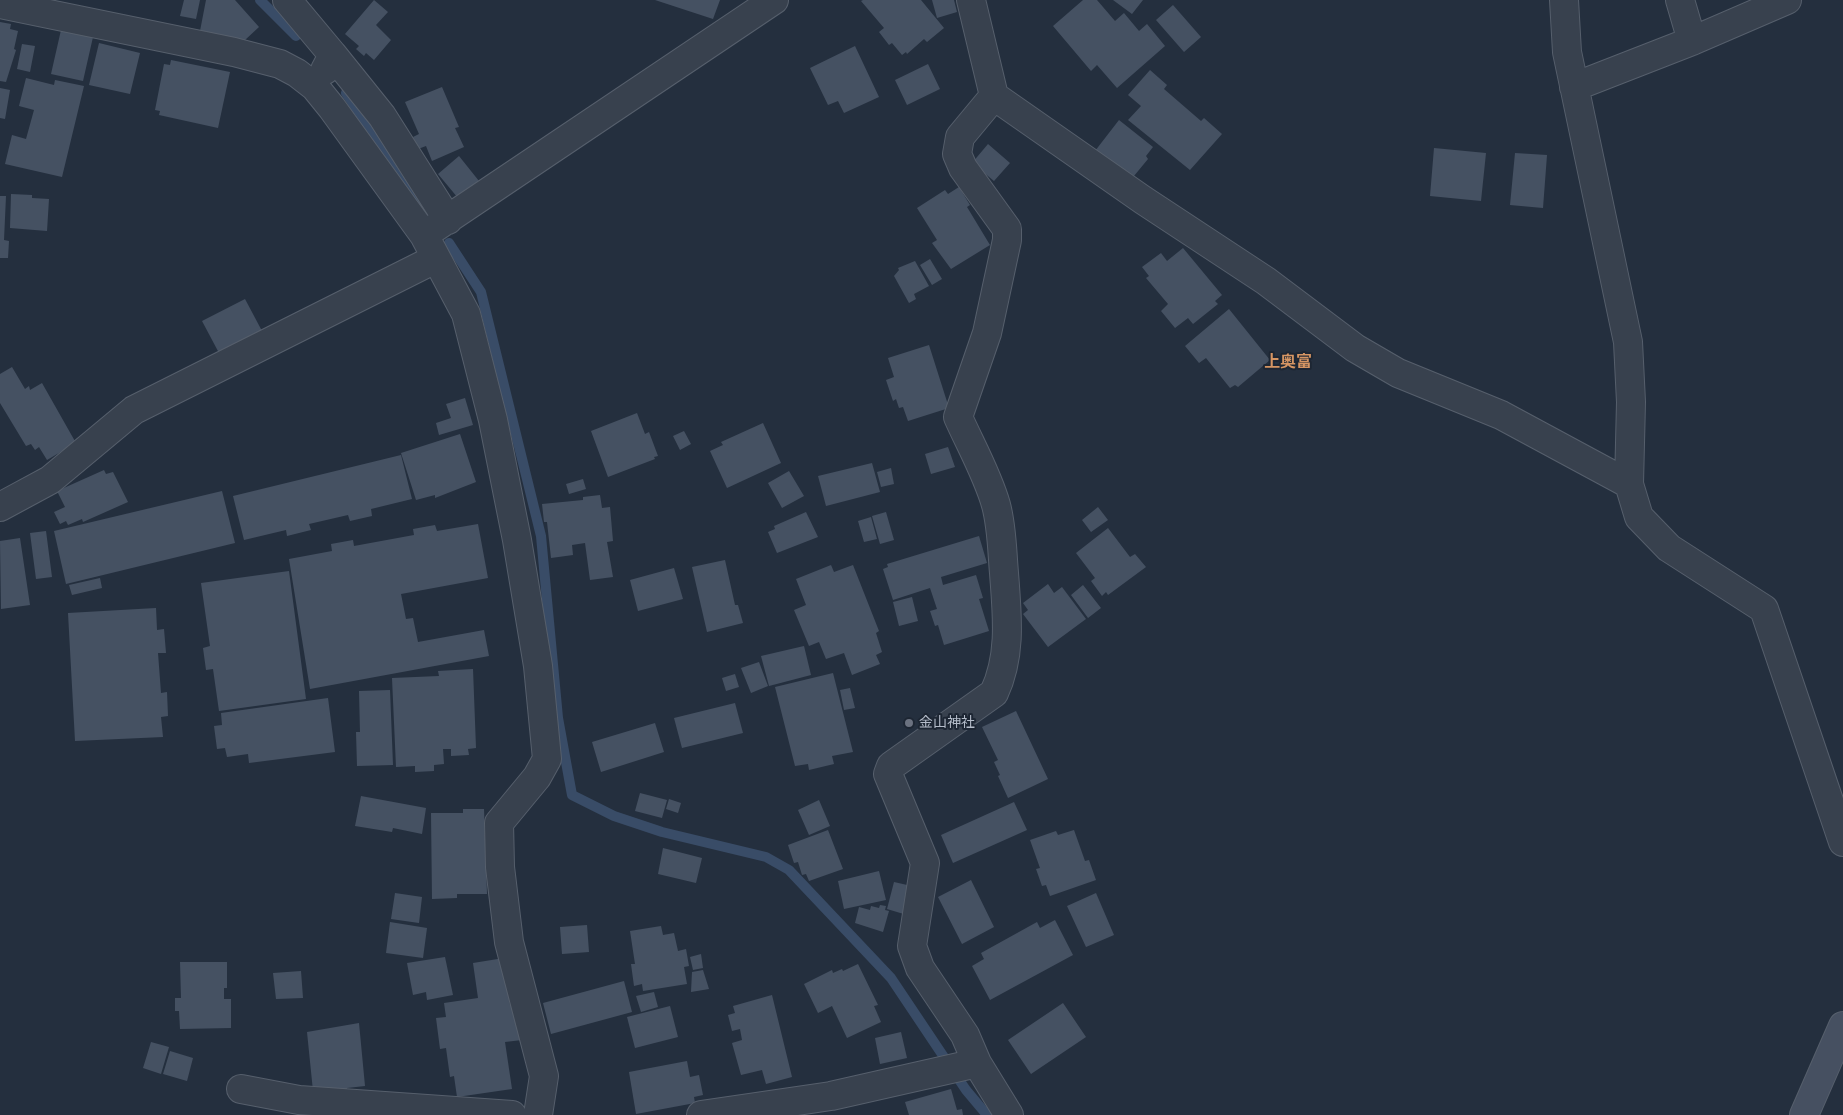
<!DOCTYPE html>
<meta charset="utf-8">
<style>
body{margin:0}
canvas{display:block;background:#242f3e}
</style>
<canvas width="1843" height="1115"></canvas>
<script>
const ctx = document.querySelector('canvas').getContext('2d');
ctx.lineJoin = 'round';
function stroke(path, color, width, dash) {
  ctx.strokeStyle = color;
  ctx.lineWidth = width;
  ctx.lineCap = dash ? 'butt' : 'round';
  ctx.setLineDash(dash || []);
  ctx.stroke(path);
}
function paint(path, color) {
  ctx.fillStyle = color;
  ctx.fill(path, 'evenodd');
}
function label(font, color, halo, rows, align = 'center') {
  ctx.font = font + ' "Archivo Narrow","Noto Sans JP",sans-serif';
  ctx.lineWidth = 4;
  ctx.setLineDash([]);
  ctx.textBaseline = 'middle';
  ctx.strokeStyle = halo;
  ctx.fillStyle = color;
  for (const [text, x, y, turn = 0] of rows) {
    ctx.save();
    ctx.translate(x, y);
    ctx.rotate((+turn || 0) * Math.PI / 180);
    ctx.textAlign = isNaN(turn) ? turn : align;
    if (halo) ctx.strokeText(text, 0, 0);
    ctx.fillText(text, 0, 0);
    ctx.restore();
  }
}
stroke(new Path2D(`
 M260 0 296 36
 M346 93 428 216
 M449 243 481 292 541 536 558 718 572 795 614 816 662 832 766 857 789 870 891 978 966 1090 987 1115`), '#394c67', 10);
paint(new Path2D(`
 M184 0H200L196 19 180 16Z
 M206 0H235L259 27 245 40 200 31Z
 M374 0 388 12 376 25 391 40 374 60 366 53 364 56 356 49 359 46 345 34Z
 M655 0H720L713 19Z
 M863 0H921L944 28 927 42 924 39 907 54 906 52 902 55 892 43 889 45 879 32 884 28 861 1Z
 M932 0H954L957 12 937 18Z
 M1083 0H1097L1115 21 1124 13 1139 31 1147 24 1165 46 1117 88 1097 65 1091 71 1053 26Z
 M1113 0H1143L1132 14Z
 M1173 5 1201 37 1184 52 1156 20Z
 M0 22 11 24 10 29 18 31 14 49 16 50 6 82 0 81Z
 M61 30 93 37 83 81 51 74Z
 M99 43 140 53 130 94 89 85Z
 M22 44 35 46 30 72 17 69Z
 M855 46 879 97 844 113 838 101 828 105 810 68Z
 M171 60 230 72 218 128 159 115 160 111 155 110 164 64 170 65Z
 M928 64 940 89 907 105 895 80Z
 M1150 70 1167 85 1164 89 1201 121 1204 118 1222 134 1190 170 1128 120 1141 106 1128 95Z
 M26 78 54 85 55 80 84 86 62 177 5 164 12 135 26 139 34 110 19 106Z
 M442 87 459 127 455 128 464 147 432 161 426 146 418 149 413 137 419 134 405 102Z
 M0 88 10 90 5 119 0 118Z
 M1119 120 1153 147 1146 156 1148 159 1129 182 1095 151Z
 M988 144 1010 163 994 181 972 163Z
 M1434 148 1486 153 1481 201 1430 196Z
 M1515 153 1547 155 1543 208 1510 205Z
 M459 156 479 181 458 198 438 174Z
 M959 187 970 205 967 207 990 245 951 269 932 243 937 240 917 208 945 190 948 194Z
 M11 194 32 195V198L49 199 47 231 10 228Z
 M0 196H6L4 240 9 241 8 258H0Z
 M1183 248 1222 295 1215 301 1218 304 1193 324 1188 318 1175 328 1161 311 1168 304 1146 278 1149 276 1142 267 1161 253 1167 261Z
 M930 259 942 279 932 285 920 265Z
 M915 261 929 286 914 294 916 299 909 303 894 276 899 270 898 268Z
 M245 299 262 331 219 353 202 321Z
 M1229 309 1270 360 1238 387 1235 385 1230 388 1206 358 1199 363 1185 346Z
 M929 345 949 408 908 421 903 407 899 408 896 399 893 401 886 380 894 377 888 358Z
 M12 367 25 389 29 386 30 390 42 383 76 443 47 460 39 447 35 450 31 444 26 446 0 403V374Z
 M465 398 473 425 439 435 436 423 451 418 446 404Z
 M637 413 645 434 649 432 658 456 654 457 655 459 608 477 591 431Z
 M763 423 781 463 727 488 710 451 723 445 721 442Z
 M684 431 691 444 680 450 673 436Z
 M460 434 476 482 435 498V495L416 500 401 453Z
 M948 447 955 467 931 474 925 454Z
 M401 455 412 499 371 509 372 516 350 521 348 515 309 524 311 530 287 536 286 530 244 540 233 496Z
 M872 463 880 492 826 506 818 476Z
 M891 468 894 484 881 487 877 472Z
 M104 470 106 474 113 472 128 502 83 522 82 519 68 525 66 521 60 524 54 512 65 507 57 491Z
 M789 471 804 496 782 508 768 483Z
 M583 479 586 489 569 494 566 484Z
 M222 491 235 543 66 584 54 531Z
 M600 495 602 508 610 507 613 541 607 542 613 577 590 580 585 543 572 545 573 555 551 558 547 522H544L542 504 583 500V497Z
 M1098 507 1108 520 1091 532 1082 520Z
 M806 512 818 537 777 553 768 532 775 529 774 526Z
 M886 512 894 540 880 544 872 516Z
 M871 517 877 539 864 542 858 521Z
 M478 524 488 578 401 594 406 619 413 618 418 642 484 630 489 656 310 689 289 559 332 551 331 544 353 540 354 546 414 535 413 529 435 525 437 531Z
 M1108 528 1130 557 1135 554 1146 567 1108 595 1106 592 1102 596 1091 581 1095 578 1076 553Z
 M46 531 52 577 36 579 30 533Z
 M979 536 987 563 941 577 943 585 976 575 983 598 979 599 989 631 944 645 938 625 935 626 930 611 937 609 930 588 893 600 883 569 888 567 887 564Z
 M20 538 30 605 1 609 0 541Z
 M725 560 735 605H738L743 623 707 632 692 567Z
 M831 565 834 572 853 565 879 631 876 633 882 652 876 655 880 664 852 675 844 653 826 659 819 642 809 646 794 610 806 605 796 579Z
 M674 568 683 599 638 611 630 580Z
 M289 571 306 699 219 711 213 669 206 670 203 648 210 646 201 583Z
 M100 578 102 588 72 595 69 585Z
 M1048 584 1054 593 1062 587 1086 619 1048 647 1023 614 1028 610 1023 603Z
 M1083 585 1101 608 1088 618 1071 595Z
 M912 597 918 621 899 626 893 602Z
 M156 608 157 630 164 629 166 653H158L161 693 167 692 168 716 161 717 163 737 75 741 68 613Z
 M804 646 811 675 769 686 761 656Z
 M759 662 768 686 751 693 741 668Z
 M473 669 476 748 468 749 469 755 451 756V749H443L444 764 434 765V771L415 772V766L396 767 392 678 439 676 438 671Z
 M833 673 853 752 832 756 834 764 809 770 808 764 795 766 775 687Z
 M735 674 739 687 726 691 722 678Z
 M850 688 855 708 844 710 840 690Z
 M390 690 393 765 357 766 356 732H360L359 691Z
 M328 698 335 752 249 763 248 754 227 757 225 748 217 749 214 726 222 725 221 713Z
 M735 703 743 733 682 748 674 718Z
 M1016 711 1048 779 1008 798 998 776 1000 775 994 762 998 760 982 727Z
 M655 723 664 752 601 772 592 742Z
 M640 793 667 800 662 818 635 811Z
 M361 796 426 808 422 834 393 828 392 832 355 826Z
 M669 799 681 803 678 813 666 809Z
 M819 800 830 826 809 835 798 810Z
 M1014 802 1027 830 953 863 941 835Z
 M463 809H484L487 894H457V898L432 899 431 813H463Z
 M828 830 843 869 809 881 806 874 802 875 798 862 794 863 788 845Z
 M1074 830 1085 861 1089 860 1096 880 1050 896 1046 885 1042 886 1036 869 1040 868 1030 840 1056 831 1058 835Z
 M663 848 702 858 696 883 658 874Z
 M879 871 886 900 844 909 838 881Z
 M971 880 994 927 962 944 938 897Z
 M894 882 916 887 907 915 887 909Z
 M395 893 422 897 419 923 391 919Z
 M1096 893 1114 935 1086 947 1067 906Z
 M880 905 886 906 885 910 889 911 883 932 855 923 859 907 870 910 871 906 879 908Z
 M1055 920 1073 955 990 1000 972 966 984 959 981 953 1037 922 1040 928Z
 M390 922 427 928 423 958 386 953Z
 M587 925 589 952 562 954 560 927Z
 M661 926 663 935 674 933 678 951 686 949 689 966 684 967 687 984 643 991 642 984 634 986 631 964H635L630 931Z
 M701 954 703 968 693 970 690 957Z
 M445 957 453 995 427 1000 426 992 413 995 407 963Z
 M504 958 510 1005 517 1003 522 1040 505 1042 512 1089 457 1097 454 1076 450 1077 446 1048 440 1049 436 1018 446 1017 444 1003 478 998 473 963Z
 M180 962H227V988H224V999H231V1028L180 1029 179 1011H175V998H181Z
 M858 964 878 1005 874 1006 881 1022 847 1038 832 1006 818 1013 804 984 832 970 833 973 842 969 843 971Z
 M703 970 709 989 691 992 692 972Z
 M301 971 303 998 276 999 273 973Z
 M624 981 632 1012 551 1034 543 1003Z
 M654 992 658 1007 641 1012 636 996Z
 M772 995 792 1077 766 1084 762 1070 741 1075 732 1043 742 1040 740 1029 732 1031 728 1015 735 1013 733 1006Z
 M1063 1003 1086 1037 1031 1074 1008 1040Z
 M670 1006 678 1037 635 1048 627 1017Z
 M359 1023 365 1086 347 1088V1091H313L307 1032Z
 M901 1032 907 1058 880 1064 875 1038Z
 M151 1042 169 1047 161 1074 143 1068Z
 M170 1051 193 1058 187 1081 163 1074Z
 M687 1061 690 1077 699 1075 703 1095 694 1097 695 1103 636 1114 629 1072Z
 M951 1089 957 1110 962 1109 963 1115H909L905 1102Z`), '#455162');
const street = new Path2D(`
 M287 0 333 55 325 70
 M971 0 994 96 1143 200 1266 281 1355 348 1398 373 1501 415 1629 484
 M1564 0 1567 52 1628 342 1631 402 1629 484 1639 517 1669 548 1764 609 1843 842
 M1680 0 1692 41
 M0 4 234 52 280 64 297 73 315 87 332 108 424 235 466 314 493 420 517 540 538 666 547 759 537 777 499 823 500 867 509 942 544 1076 538 1115
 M333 55 382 116 448 220
 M1574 87 1692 41 1787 0
 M994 96 960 137 957 154 963 168 1007 229V240L987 333 958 417C970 444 988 476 996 505 1002 527 1002 550 1004 573 1007 614 1012 655 994 693L891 766 888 774 925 863 912 946 920 968 965 1035 977 1063 1009 1115
 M424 235 774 0
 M0 507 50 480 134 410 435 259
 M241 1089 299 1100 512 1115
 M701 1115 831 1096 977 1063`);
const secondary = new Path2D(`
 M1804 1115 1843 1026`);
stroke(street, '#565f6c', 30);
stroke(secondary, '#565f6c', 30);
stroke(street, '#38414e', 28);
stroke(secondary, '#465061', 28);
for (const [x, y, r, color] of [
 [909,723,5,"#6b7280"]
]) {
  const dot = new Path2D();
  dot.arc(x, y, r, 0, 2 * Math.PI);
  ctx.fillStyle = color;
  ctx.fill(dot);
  stroke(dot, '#1d2633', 2);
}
label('14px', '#b4bcc9', '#1d2633', [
 ["金山神社",919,723]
], 'left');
label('bold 16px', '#d59563', '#1d2633', [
 ["上奥富",1288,363]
]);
</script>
